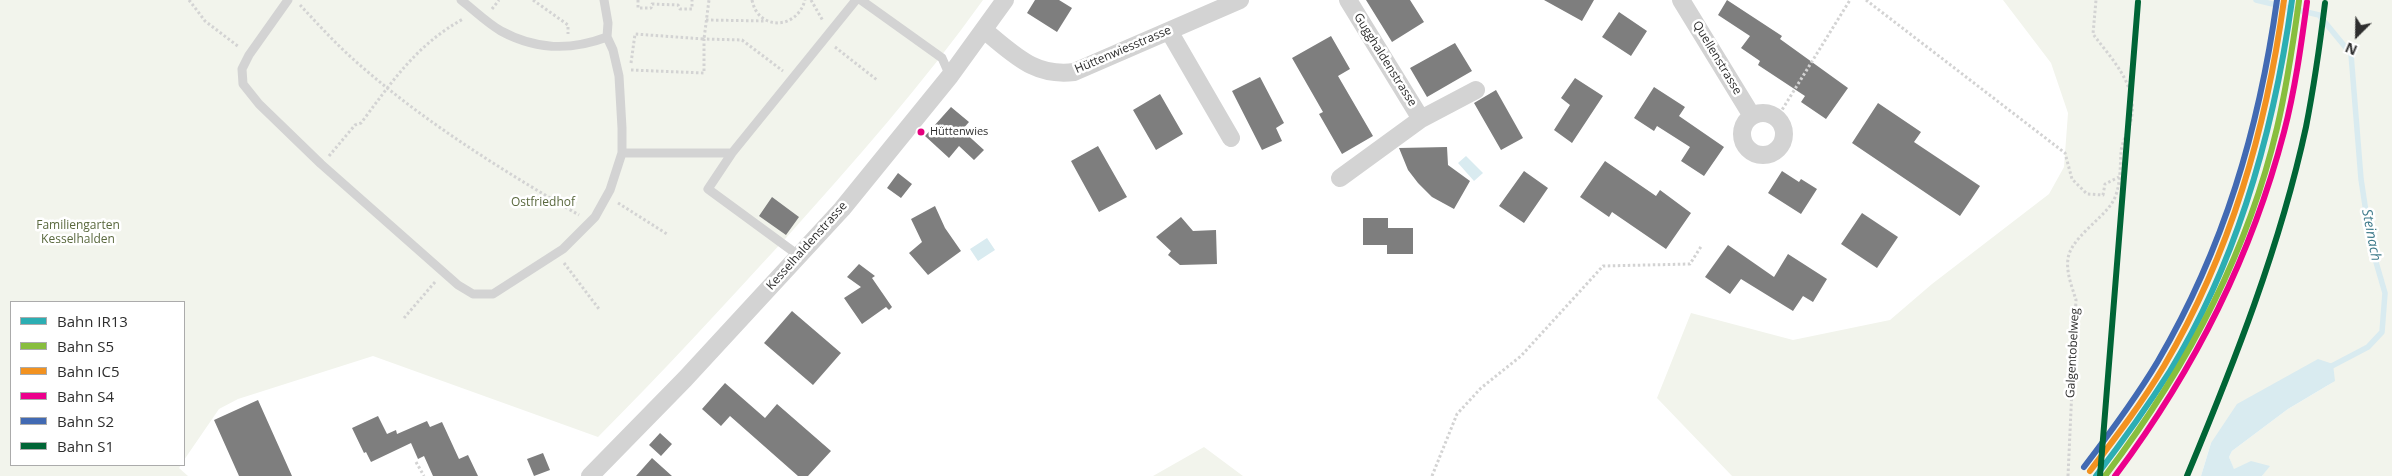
<!DOCTYPE html>
<meta charset="utf-8">
<style>
body{margin:0}
#map{position:relative;width:2392px;height:476px;overflow:hidden;background:#fff;font-family:"Open Sans",sans-serif}
canvas{display:block}
.legend{position:absolute;left:10px;top:301px;width:175px;height:165px;box-sizing:border-box;background:#fff;border:1px solid #ababab;margin:0;padding:6px 9px;list-style:none;font-size:15px;color:#2e2e2e}
.legend li{display:flex;align-items:center;gap:10px;height:25px}
.legend b{width:25px;border:1px solid #ababab}
.north{position:absolute;left:2332px;top:10px;width:50px;height:50px;-webkit-text-stroke:4px #fff;paint-order:stroke;rotate:203deg;font-size:14px;font-weight:700;line-height:20px;text-align:center;color:#2e2e2e}
.north::after{content:'';display:block;margin:auto;width:18px;height:22px;background:#2e2e2e;clip-path:polygon(50% 0,100% 100%,50% 72%,0 100%)}
</style>
<div id="map">
<canvas width="2392" height="476"></canvas>
<ul class="legend">
<li><b style="height:6px;background:#2caeb3"></b>Bahn IR13</li>
<li><b style="height:6px;background:#88be3e"></b>Bahn S5</li>
<li><b style="height:6px;background:#f29220"></b>Bahn IC5</li>
<li><b style="height:6px;background:#ec008c"></b>Bahn S4</li>
<li><b style="height:6px;background:#426ab3"></b>Bahn S2</li>
<li><b style="height:6px;background:#006536"></b>Bahn S1</li>
</ul>
<div class="north">N</div>
</div>
<script>
const ctx = document.querySelector('canvas').getContext('2d');
ctx.lineJoin = 'round';
function paint(path, color) {
  ctx.fillStyle = color;
  ctx.fill(path, 'evenodd');
}
function stroke(path, color, width, dash) {
  ctx.strokeStyle = color;
  ctx.lineWidth = width;
  ctx.lineCap = dash ? 'butt' : 'round';
  ctx.setLineDash(dash || []);
  ctx.stroke(path);
}
function label(font, color, halo, rows, align = 'center') {
  ctx.font = font + ' "Open Sans",sans-serif';
  ctx.lineWidth = 5;
  ctx.setLineDash([]);
  ctx.textBaseline = 'middle';
  ctx.strokeStyle = halo;
  ctx.fillStyle = color;
  for (const [text, x, y, turn = 0] of rows) {
    ctx.save();
    ctx.translate(x, y);
    ctx.rotate((+turn || 0) * Math.PI / 180);
    ctx.textAlign = isNaN(turn) ? turn : align;
    if (halo) ctx.strokeText(text, 0, 0);
    ctx.fillText(text, 0, 0);
    ctx.restore();
  }
}
paint(new Path2D(`
 M0 0H983C923 84 854 162 785 239 723 306 662 373 598 437L373 356 238 399 219 409 184 460V302H11V465H181L179 468 188 476H0Z
 M2003 0H2392V476H2262L2269 466 2234 470 2229 457 2232 451 2288 409 2335 381 2211 443 2201 476H1732L1657 398 1691 313 1793 340 1890 320 1932 284 2049 194 2064 167 2068 113 2051 63Z
 M1204 447 1243 476H1153Z`), '#f2f4ec');
paint(new Path2D(`
 M1466 156 1483 173 1474 181 1458 163Z
 M987 238 995 250 978 261 970 249Z
 M2318 359 2333 364 2335 381 2288 409 2232 451 2229 457 2234 469 2251 461 2270 466 2262 476H2201L2211 443 2237 404Z`), '#d9ebf0');
stroke(new Path2D(`
 M2256 0 2319 15 2351 54 2361 179 2371 245 2385 293 2382 332 2368 347 2328 368`), '#d9ebf0', 5.5);
paint(new Path2D(`
 M1035 0H1059L1072 8 1057 32 1027 13Z
 M1366 0H1410L1424 22 1392 42Z
 M1544 0H1594L1582 21Z
 M1727 0 1782 36 1780 39 1848 88 1826 119 1801 102 1805 96 1758 65 1760 61 1741 48 1750 36 1718 15Z
 M1619 12 1647 31 1631 56 1602 37Z
 M1331 36 1350 69 1338 76 1373 136 1342 154 1319 114 1323 112 1292 58Z
 M1455 43 1472 71 1427 97 1410 68Z
 M1260 77 1284 123 1276 128 1282 141 1262 150 1232 91Z
 M1575 78 1603 96 1572 143 1554 130 1570 105 1561 98Z
 M1654 87 1685 107 1679 116 1724 147 1704 176 1681 161 1690 147 1657 126 1654 131 1634 118Z
 M1496 90 1523 138 1501 150 1474 103Z
 M1160 94 1183 134 1156 150 1133 110Z
 M1878 103 1921 132 1914 142 1980 186 1960 216 1852 143Z
 M951 107 969 122 962 130 984 150 974 160 959 146 949 158 925 136Z
 M1098 146 1127 197 1099 212 1071 161Z
 M1447 147 1448 165 1470 181 1454 209 1432 197 1418 183 1408 170 1399 148Z
 M1605 161 1656 196 1660 190 1691 213 1666 249 1612 212 1609 217 1580 197Z
 M1524 171 1548 188 1524 223 1499 206Z
 M1782 171 1799 182 1801 179 1817 189 1801 214 1768 193Z
 M898 173 912 184 901 198 887 188Z
 M772 197 799 217 786 235 759 216Z
 M935 206 945 228 961 251 928 275 909 253 922 242 911 219Z
 M1862 213 1898 237 1877 268 1841 244Z
 M1181 217 1193 231 1216 230 1217 264 1180 265 1168 255 1171 251 1156 237Z
 M1363 218H1388V228H1413V254H1387V245H1363Z
 M1728 245 1774 277 1788 254 1827 279 1813 302 1803 296 1793 311 1741 279 1730 294 1705 277Z
 M859 264 875 276 872 278 892 307 889 310 886 307 862 324 844 298 861 287 847 277Z
 M792 311 841 353 813 385 764 343Z
 M725 383 765 418 777 404 831 451 808 476H798L730 416 721 426 702 409Z
 M258 400 292 476H239L214 420Z
 M378 416 387 434 396 430 397 434 427 421 430 427 442 422 459 459 468 455 478 476H433L424 456 418 459 411 443 371 462 366 452 364 453 352 428Z
 M660 433 672 444 661 456 649 445Z
 M543 453 550 470 534 476 527 459Z
 M652 458 672 476H636Z`), '#7e7e7e');
stroke(new Path2D(`
 M189 0 205 21 239 47
 M533 0 568 25V34
 M638 0V8H651L652 4 678 5 680 9H692V0
 M752 0C758 31 797 30 805 0
 M811 0 823 21
 M1866 0 2065 153 2072 179 2087 194 2103 195 2105 184 2119 177
 M300 5C317 23 334 42 353 59 421 120 500 169 579 215
 M492 9 499 0
 M706 20 766 21
 M835 47 877 80
 M631 63 635 34 704 39 709 0
 M631 70 704 73V39L742 40 783 71
 M1777 118 1850 0
 M329 156 355 125 361 123C392 82 416 45 463 19
 M618 203 667 234
 M564 263 599 309
 M404 318 435 282
 M416 462 424 476
 M1432 476 1457 414 1481 388 1521 356 1603 266 1690 264 1702 245
 M2068 476 2076 300C2072 287 2066 272 2068 259 2070 239 2101 220 2112 203 2121 189 2120 167 2121 151 2123 138 2131 127 2132 114 2136 83 2110 57 2093 34L2096 0`), '#d3d3d3', 3, [2.5, 2.5]);
stroke(new Path2D(`
 M288 0 249 55 242 69 243 84 259 104 321 164 458 285 473 294H493L563 249 595 217 610 190 622 153V128L619 76 613 50 607 37 608 23 604 0
 M461 0C474 10 487 23 501 31 536 50 570 51 607 37
 M861 0 942 58 950 76
 M622 153H732L856 0
 M732 153 708 189 798 255`), '#d3d3d3', 9);
stroke(new Path2D(`
 M1348 0 1421 119
 M1681 0 1752 116
 M985 31C1014 54 1034 77 1074 72L1240 0
 M1169 31 1231 138
 M1742 134a21 21 0 1 1 42 0a21 21 0 1 1-42 0Z
 M1340 178 1421 119 1476 90
 M590 476 685 379 842 209 950 76 1005 0`), '#d3d3d3', 18);
stroke(new Path2D(`
 M2096 476C2122 442 2147 407 2170 371 2239 258 2274 130 2292 0`), '#2caeb3', 6);
stroke(new Path2D(`
 M2105 476C2184 372 2247 256 2277 128 2287 86 2293 44 2299 1`), '#88be3e', 6);
stroke(new Path2D(`
 M2090 471C2116 437 2142 403 2164 366 2231 252 2266 130 2284 0`), '#f29220', 6);
stroke(new Path2D(`
 M2115 476C2193 372 2251 258 2284 132 2295 90 2301 46 2307 2`), '#ec008c', 6);
stroke(new Path2D(`
 M2084 467C2110 433 2136 398 2158 361 2224 248 2259 129 2277 0`), '#426ab3', 6);
stroke(new Path2D(`
 M2100 476 2138 2
 M2187 476C2234 363 2280 247 2306 127 2314 86 2320 44 2325 3`), '#006536', 6);
for (const [x, y, r, color] of [
 [921,132,4.5,"#e5007d"]
]) {
  const dot = new Path2D();
  dot.arc(x, y, r, 0, 2 * Math.PI);
  ctx.fillStyle = color;
  ctx.fill(dot);
  stroke(dot, '#fff', 2);
}
label('11px', '#2e2e2e', '#fff', [
 ["Hüttenwies",930,132]
], 'left');
label('12px', '#2e2e2e', '#fff', [
 ["Hüttenwiesstrasse",1123,50,-23],
 ["Quellenstrasse",1717,58,59],
 ["Gugghaldenstrasse",1385,60,58],
 ["Kesselhaldenstrasse",807,246,-48],
 ["Galgentobelweg",2073,353,-87]
]);
label('12px', '#59683d', '#fff', [
 ["Ostfriedhof",543,203],
 ["Familiengarten",78,226],
 ["Kesselhalden",78,240]
]);
label('italic 14px', '#407c8c', '#fff', [
 ["Steinach",2371,235,79]
]);
</script>
